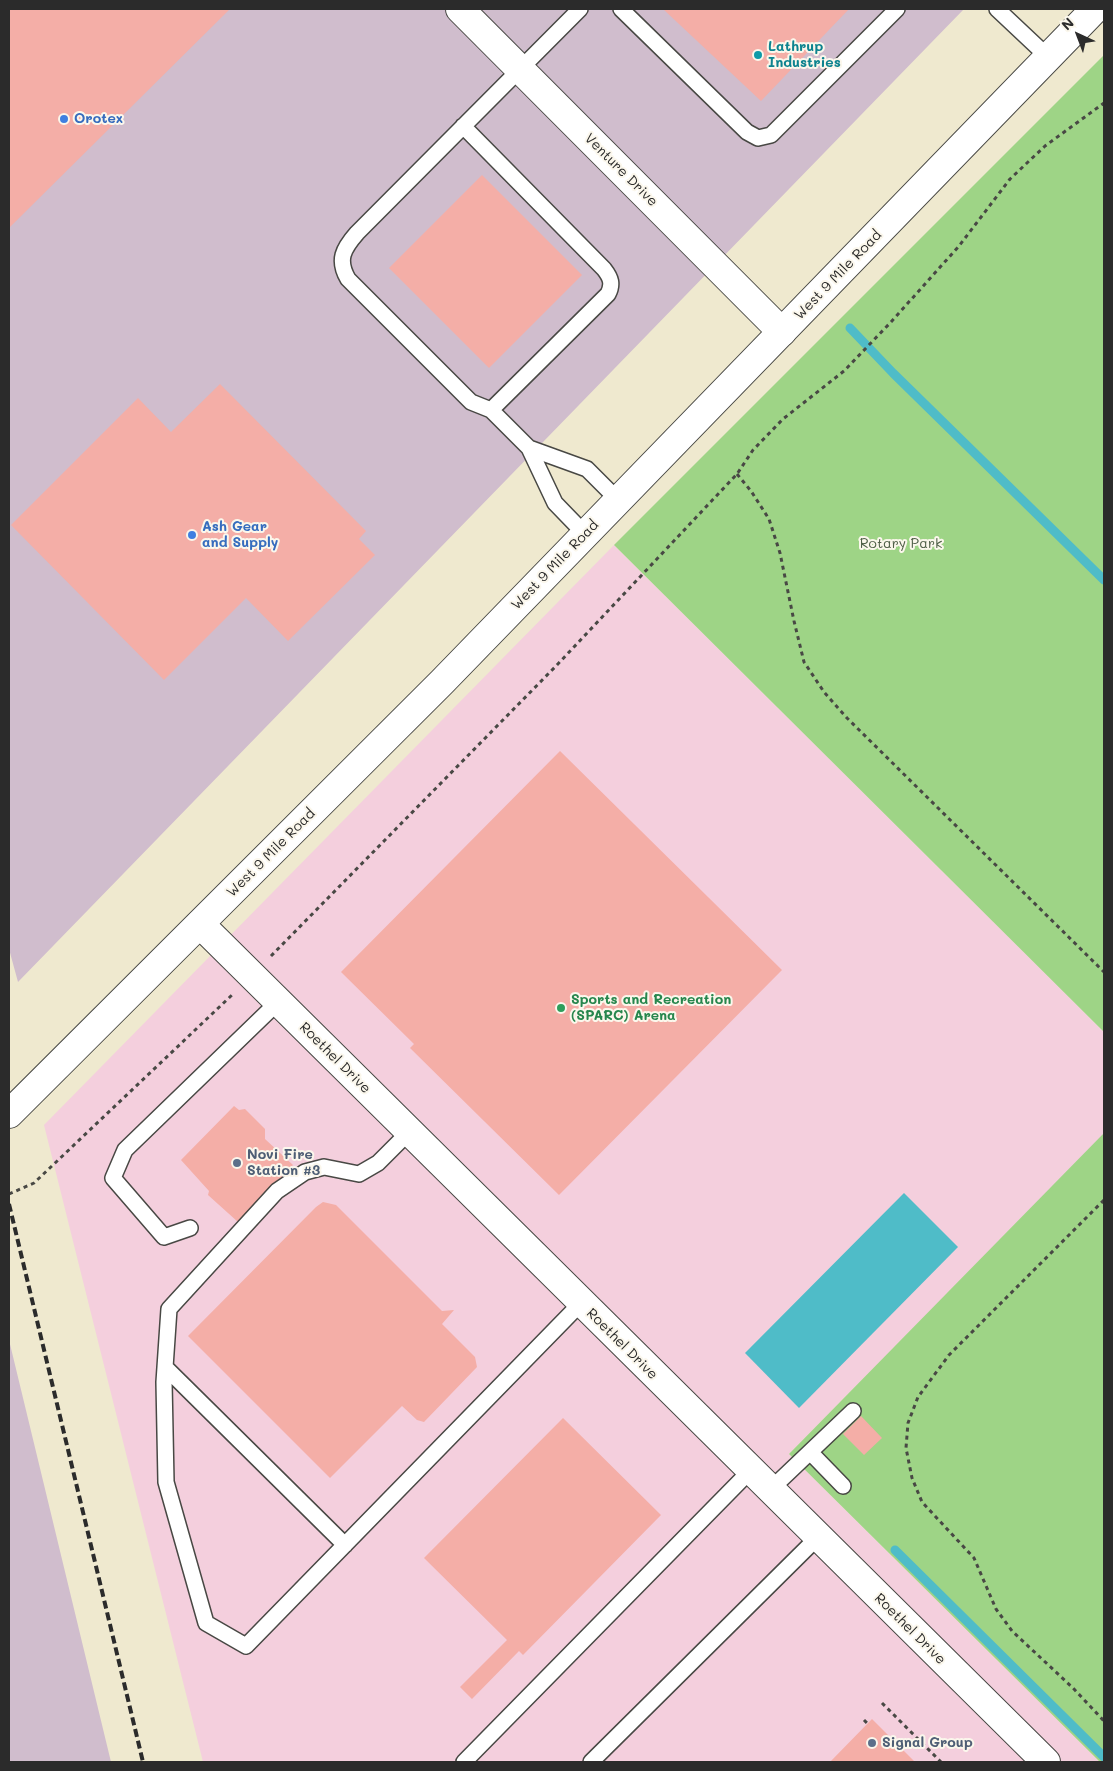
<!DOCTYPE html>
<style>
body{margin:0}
#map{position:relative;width:1113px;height:1771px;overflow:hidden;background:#efe9cf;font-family:Mali,sans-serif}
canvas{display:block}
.frame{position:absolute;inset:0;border:10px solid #2b2b2b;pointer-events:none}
.north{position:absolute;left:1053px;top:10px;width:50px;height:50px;-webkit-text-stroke:4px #fbf7ec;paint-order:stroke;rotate:317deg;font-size:14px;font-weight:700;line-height:20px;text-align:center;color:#2b2b2b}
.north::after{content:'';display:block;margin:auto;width:18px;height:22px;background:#2b2b2b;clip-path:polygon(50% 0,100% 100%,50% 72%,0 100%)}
</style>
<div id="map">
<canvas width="1113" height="1771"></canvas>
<div class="frame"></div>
<div class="north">N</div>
</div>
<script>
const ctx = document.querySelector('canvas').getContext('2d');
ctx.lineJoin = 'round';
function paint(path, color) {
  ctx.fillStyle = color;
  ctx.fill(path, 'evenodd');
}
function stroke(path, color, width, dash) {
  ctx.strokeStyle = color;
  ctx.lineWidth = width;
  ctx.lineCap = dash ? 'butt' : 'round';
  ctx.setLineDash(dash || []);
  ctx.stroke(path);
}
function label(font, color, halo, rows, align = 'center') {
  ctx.font = font + ' Mali,sans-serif';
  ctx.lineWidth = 4;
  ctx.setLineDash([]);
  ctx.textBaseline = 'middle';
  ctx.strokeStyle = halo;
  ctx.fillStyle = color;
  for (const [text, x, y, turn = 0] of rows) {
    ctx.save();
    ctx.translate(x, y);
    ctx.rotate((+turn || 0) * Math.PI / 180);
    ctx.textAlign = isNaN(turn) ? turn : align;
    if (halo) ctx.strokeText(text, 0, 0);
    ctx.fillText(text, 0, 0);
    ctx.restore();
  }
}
paint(new Path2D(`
 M614 545 1104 1032V1134L789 1454 1100 1762H203L44 1125Z`), '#f4cfdd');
paint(new Path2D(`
 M9 9H964L18 982 9 949Z
 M9 1340 111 1762H9Z`), '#d0bdcd');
paint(new Path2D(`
 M1104 55V1032L614 545Z
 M1104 1133V1762H1100L789 1454Z`), '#9ed486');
paint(new Path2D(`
 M904 1193 958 1247 799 1408 745 1353Z`), '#4fbcc8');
stroke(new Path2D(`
 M850 328 893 373 1104 580
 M895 1550 1104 1757`), '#4fbcc8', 9);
paint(new Path2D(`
 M9 9H230L9 228Z
 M663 9H849L761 101Z
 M482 175 582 275 489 368 389 268Z
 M220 384 366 531 359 539 375 555 288 641 246 598 164 680 11 525 138 398 171 432Z
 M560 751 782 970 559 1195 410 1048 414 1044 341 972Z
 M234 1106 239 1110 245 1109 265 1129V1139L293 1165 238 1222 208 1195 209 1191 181 1160Z
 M323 1202 336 1205 442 1311 454 1310 442 1324 475 1357 477 1367 424 1422 417 1420 402 1406 330 1478 188 1336 316 1207Z
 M861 1416 882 1438 864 1455 843 1434Z
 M563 1418 661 1515 523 1655 519 1651 472 1699 460 1687 507 1640 424 1558Z
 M872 1719 915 1762H830Z`), '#f4aea7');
const lane = new Path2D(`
 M580 9 357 233C343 249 337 260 348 279L471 402 491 410 529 448 555 503 585 534
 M621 9 747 132 758 138 771 135 897 9
 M997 9 1048 57
 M463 126 604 269C611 278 613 284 608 294L491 410
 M529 448 587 469 618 500
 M409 1132 378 1163 359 1174 324 1167 305 1172 277 1191 169 1309 164 1382 166 1482 206 1623 246 1646 581 1303
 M190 1228 164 1237 113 1178 125 1150 278 1002
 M165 1367 345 1545
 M810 1452 843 1486
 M770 1490 853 1411
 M464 1762 750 1471
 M591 1762 818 1537`);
const street = new Path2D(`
 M460 9 782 332
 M200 924 1046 1762`);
const secondary = new Path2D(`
 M9 1114 442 682 1095 9`);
stroke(lane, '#484844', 18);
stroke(street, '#484844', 30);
stroke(secondary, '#484844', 30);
stroke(new Path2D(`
 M737 474 751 491 769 519 780 553 794 621 804 662 824 692 847 718 1104 972
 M271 956 556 666 737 474 753 450 783 419 844 371 891 322 959 246 1010 179 1045 146 1104 103
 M9 1194 34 1183 233 994
 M1104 1200 949 1355 918 1397 908 1423 906 1448 912 1478 922 1502 974 1558 996 1609 1012 1631 1073 1688 1104 1721
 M882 1703 941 1762
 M864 1720 868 1724`), '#484844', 3, [4, 4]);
stroke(lane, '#fff', 15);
stroke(street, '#fff', 28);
stroke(secondary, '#fff', 28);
stroke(new Path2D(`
 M9 1204 143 1762`), '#2b2b2b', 4, [8, 4]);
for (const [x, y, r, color] of [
 [758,55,5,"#0f9aa8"],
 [64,119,5,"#3f7fe0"],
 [192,535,5,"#3f7fe0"],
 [561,1008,5,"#2e9e5b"],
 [237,1163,5,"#5c6f8a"],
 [872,1743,5,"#5c6f8a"]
]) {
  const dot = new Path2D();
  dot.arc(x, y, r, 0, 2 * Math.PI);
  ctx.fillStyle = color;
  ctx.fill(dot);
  stroke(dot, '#fbf7ec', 2);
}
label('bold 14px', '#0d838f', '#fbf7ec', [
 ["Lathrup",768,47],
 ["Industries",768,63]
], 'left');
label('bold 14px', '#366cbe', '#fbf7ec', [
 ["Orotex",74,119],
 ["Ash Gear",202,527],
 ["and Supply",202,543]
], 'left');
label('14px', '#2b2b2b', '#fbf7ec', [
 ["Venture Drive",621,170,45],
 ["West 9 Mile Road",838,275,-46],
 ["West 9 Mile Road",555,565,-46],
 ["West 9 Mile Road",271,853,-45],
 ["Roethel Drive",335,1058,45],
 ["Roethel Drive",622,1344,45],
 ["Roethel Drive",910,1629,45]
]);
label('14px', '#4e5e46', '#fbf7ec', [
 ["Rotary Park",901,544]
]);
label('bold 14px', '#27864d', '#fbf7ec', [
 ["Sports and Recreation",571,1000],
 ["(SPARC) Arena",571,1016]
], 'left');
label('bold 14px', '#4e5e75', '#fbf7ec', [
 ["Novi Fire",247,1155],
 ["Station #3",247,1171],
 ["Signal Group",882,1743]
], 'left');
</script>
